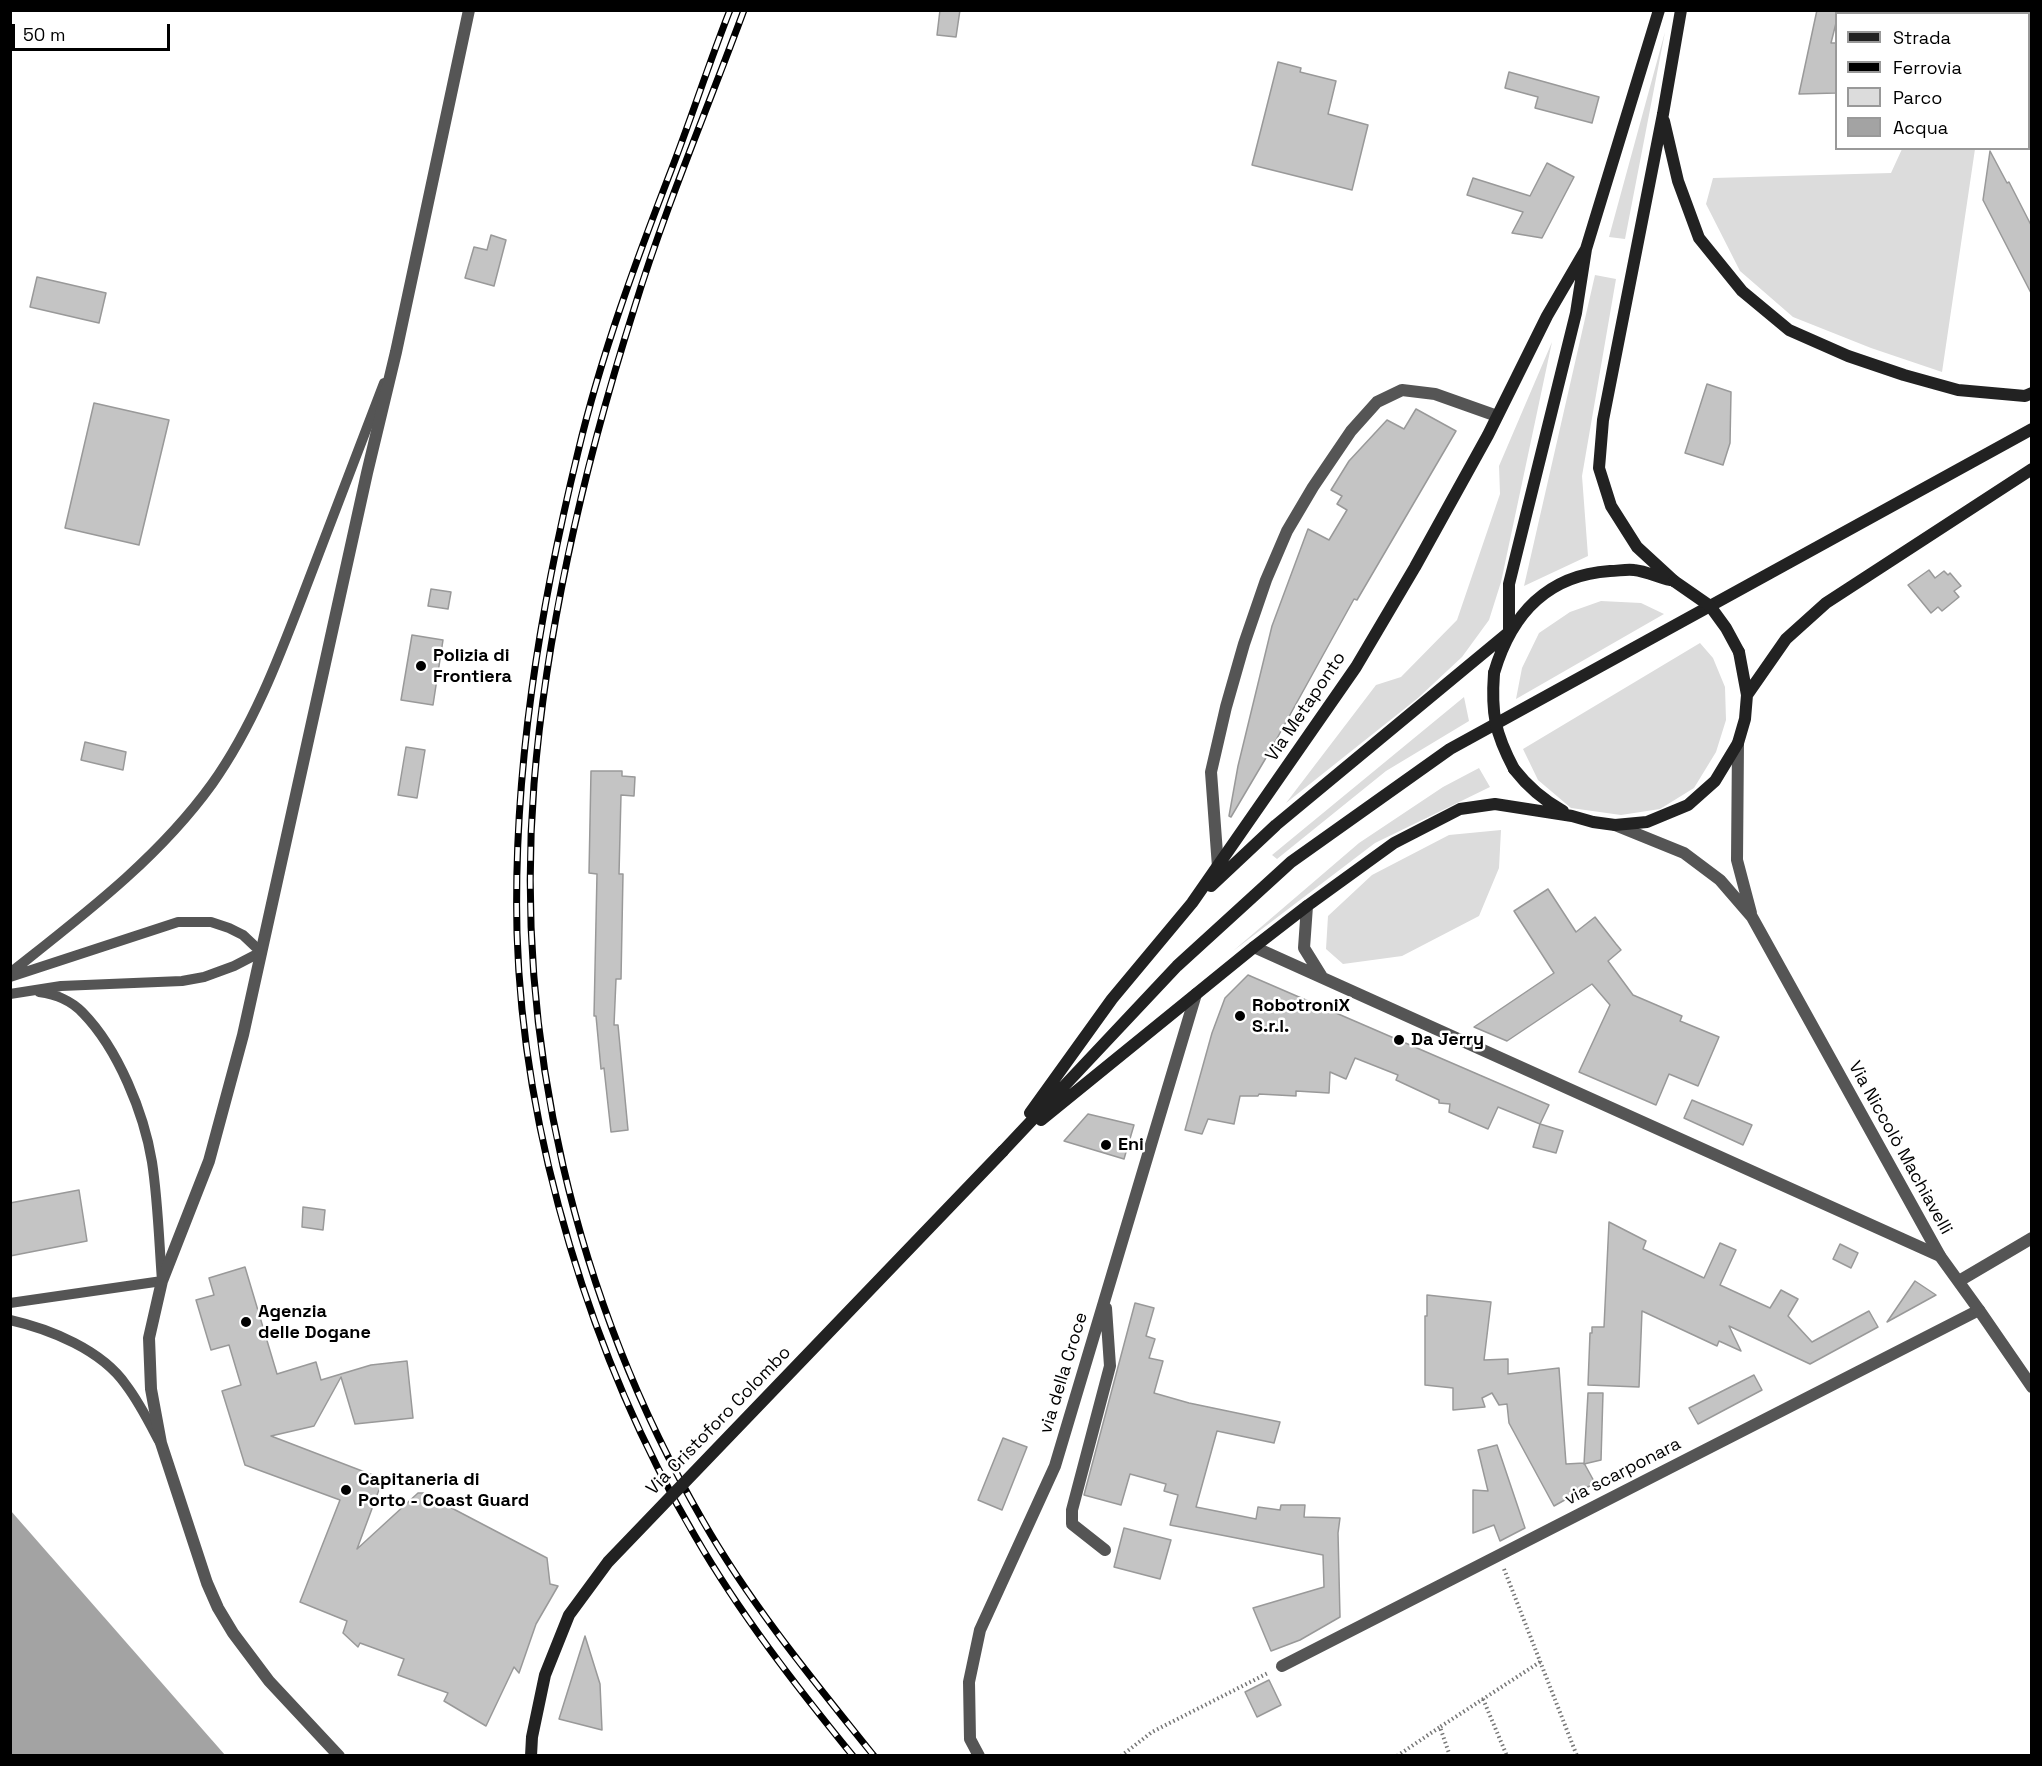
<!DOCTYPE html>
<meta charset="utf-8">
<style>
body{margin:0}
#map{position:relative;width:2042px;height:1766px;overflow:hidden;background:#fff;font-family:"Space Grotesk",sans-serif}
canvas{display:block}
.frame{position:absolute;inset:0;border:12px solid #000;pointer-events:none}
.legend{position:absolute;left:1835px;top:12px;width:195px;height:138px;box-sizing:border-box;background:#fff;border:2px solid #999;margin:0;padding:8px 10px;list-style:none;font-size:18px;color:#000}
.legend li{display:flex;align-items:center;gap:12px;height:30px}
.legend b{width:30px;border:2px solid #999}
.scale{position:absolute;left:12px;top:24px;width:158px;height:27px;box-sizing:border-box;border:3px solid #000;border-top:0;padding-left:8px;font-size:18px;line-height:21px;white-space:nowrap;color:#000;-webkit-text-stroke:4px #fff;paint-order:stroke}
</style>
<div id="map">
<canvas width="2042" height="1766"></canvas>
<div class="frame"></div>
<ul class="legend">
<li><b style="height:8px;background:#222"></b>Strada</li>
<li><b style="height:8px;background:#000"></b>Ferrovia</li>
<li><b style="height:16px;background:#dcdcdc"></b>Parco</li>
<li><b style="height:16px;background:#a3a3a3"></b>Acqua</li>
</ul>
<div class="scale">50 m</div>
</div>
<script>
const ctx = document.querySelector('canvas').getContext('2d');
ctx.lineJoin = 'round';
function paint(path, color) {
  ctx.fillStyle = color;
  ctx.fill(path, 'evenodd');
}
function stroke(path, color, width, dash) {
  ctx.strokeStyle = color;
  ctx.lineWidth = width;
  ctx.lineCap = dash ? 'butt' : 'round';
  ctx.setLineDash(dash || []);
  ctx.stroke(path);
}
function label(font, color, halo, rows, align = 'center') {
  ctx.font = font + ' "Space Grotesk",sans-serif';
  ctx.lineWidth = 5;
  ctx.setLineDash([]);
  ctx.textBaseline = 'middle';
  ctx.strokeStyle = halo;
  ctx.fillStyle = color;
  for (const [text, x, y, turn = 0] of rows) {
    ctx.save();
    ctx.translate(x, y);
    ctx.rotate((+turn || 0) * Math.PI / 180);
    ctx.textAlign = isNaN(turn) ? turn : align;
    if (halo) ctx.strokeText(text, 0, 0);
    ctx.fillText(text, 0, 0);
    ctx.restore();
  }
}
paint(new Path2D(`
 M1665 32 1625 239 1609 237Z
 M1902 149H1975L1942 372 1871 348 1793 317 1740 271 1706 204 1713 178 1891 173Z
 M1595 275 1616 279 1582 476 1588 556 1524 586Z
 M1552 342 1501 582 1489 620 1462 657 1418 698 1286 803 1376 685 1401 677 1457 620 1500 494 1499 466Z
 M1601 601 1641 603 1664 614 1516 699 1522 668 1539 633 1570 612Z
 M1700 643 1713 658 1725 687 1726 720 1716 752 1694 788 1660 809 1621 815 1571 808 1538 780 1523 749Z
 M1464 697 1469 721 1386 771 1277 859 1272 855Z
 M1479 768 1490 787 1375 843 1233 951 1359 843 1443 787Z
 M1501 830 1499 868 1479 916 1402 956 1343 964 1326 949 1328 916 1372 875 1449 835Z`), '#dcdcdc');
paint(new Path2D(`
 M10 1511H11L225 1755H11Z`), '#a3a3a3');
const building = new Path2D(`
 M940 10H960L956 37 937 35Z
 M1817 10H1840L1839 14H1836V23L1831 43H1836V93L1799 94Z
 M1278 62 1301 68 1300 72 1336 81 1328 114 1368 125 1352 190 1252 165Z
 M1509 72 1599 97 1592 123 1535 108 1538 97 1505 88Z
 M1990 151 2007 183 2009 182 2031 225V293L1983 200Z
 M1547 163 1574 177 1542 238 1512 233 1523 212 1467 195 1473 178 1530 196Z
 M491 235 506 240 494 286 465 278 474 247 487 250Z
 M37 277 106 293 99 323 30 307Z
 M1707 384 1731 392 1730 443 1723 465 1685 453Z
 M94 403 169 420 139 545 65 528Z
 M1416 409 1456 431 1357 600 1354 599 1270 751 1231 817 1229 816 1238 766 1272 626 1308 529 1329 540 1347 510 1337 504 1342 496 1331 490 1349 461 1387 420 1404 429Z
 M1929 570 1935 578 1944 571 1948 575 1950 573 1961 586 1954 591 1959 597 1942 611 1938 607 1931 613 1908 585Z
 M431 589 451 592 448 609 428 606Z
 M412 635 443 640 433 705 401 700Z
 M85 742 126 752 123 770 81 760Z
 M406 747 425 750 417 798 398 795Z
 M591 771H622V776L635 777 634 796 621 795 619 874H623L621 979H616L614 1025H618L628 1130 611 1132 604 1068 601 1069 596 1016H594L597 874 589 873Z
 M1548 889 1576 932 1595 917 1616 944 1621 950 1608 961 1633 995 1682 1016 1680 1021 1719 1037 1698 1086 1669 1074 1656 1105 1579 1072 1610 1005 1592 984 1507 1041 1474 1027 1554 973 1514 911Z
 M1248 975 1549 1105 1540 1124 1498 1107 1488 1129 1449 1112 1450 1104 1439 1103V1100L1396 1080 1398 1075 1355 1058 1346 1079 1330 1072 1329 1093 1296 1091V1096L1259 1094 1258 1096H1240L1234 1124 1208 1119 1202 1134 1185 1130 1212 1033 1225 998Z
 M1692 1100 1752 1125 1743 1145 1684 1118Z
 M1088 1114 1134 1125 1124 1159 1064 1141Z
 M1540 1124 1563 1131 1556 1153 1533 1147Z
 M79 1190 87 1241 10 1256V1203Z
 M303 1207 325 1210 323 1230 302 1227Z
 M1609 1222 1646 1241 1643 1249 1704 1278 1720 1243 1736 1250 1720 1285 1770 1308 1781 1290 1798 1299 1788 1316 1812 1342 1869 1311 1878 1327 1810 1364 1729 1326 1741 1351 1719 1341 1717 1346 1642 1311 1639 1387 1588 1385 1590 1333H1592V1327H1604Z
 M1840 1244 1858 1253 1851 1268 1833 1259Z
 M245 1267 277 1374 316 1362 321 1380 371 1365 407 1361 413 1418 355 1424 341 1377 314 1426 271 1436 383 1479 357 1549 418 1493H423L547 1558 550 1584 558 1586 536 1624 519 1673 514 1667 486 1726 444 1701 448 1693 398 1675 404 1659 360 1643 358 1647 343 1633 347 1621 300 1602 340 1500 245 1465 222 1391 241 1385 229 1345 211 1350 196 1300 214 1295 209 1278Z
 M1915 1281 1936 1295 1887 1322Z
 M1427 1295 1491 1302 1484 1360 1508 1359V1374L1559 1368 1566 1464 1584 1463 1595 1483 1554 1506 1509 1423 1507 1404 1499 1405 1492 1393 1482 1398 1485 1407 1453 1410V1388L1425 1385V1316H1427Z
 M1135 1303 1154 1308 1146 1336 1155 1339 1149 1358 1163 1361 1154 1393 1189 1403 1280 1422 1274 1443 1217 1431 1196 1507 1256 1519 1258 1507 1280 1510 1281 1505H1305L1304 1517 1340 1518 1338 1533 1340 1617 1300 1640 1271 1651 1253 1608 1324 1587 1323 1555 1170 1525 1178 1495 1164 1491 1166 1484 1130 1474 1121 1505 1084 1495Z
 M1754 1375 1762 1390 1698 1424 1689 1408Z
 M1588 1393H1603L1601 1460 1584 1464Z
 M1003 1438 1027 1447 1002 1510 978 1500Z
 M1497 1445 1525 1528 1500 1541 1494 1525 1473 1533V1490L1488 1491 1478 1450Z
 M1124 1528 1171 1540 1160 1579 1114 1567Z
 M585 1636 600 1684 602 1730 559 1719Z
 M1269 1680 1281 1705 1257 1717 1245 1692Z`);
paint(building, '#c4c4c4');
stroke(building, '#999', 1.5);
stroke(new Path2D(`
 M1504 1569 1577 1756
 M1483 1699 1507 1756
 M1121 1756 1152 1732 1268 1673
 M1397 1756 1440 1727
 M1450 1756 1440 1727 1540 1662`), '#777', 4, [1.5, 3]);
stroke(new Path2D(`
 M10 973C82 916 158 859 212 784 254 725 280 655 306 587 332 519 358 451 384 383
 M10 977 178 922H211L229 928 243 935 261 952 234 966 204 977 182 981 61 986 10 994
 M10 1303 162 1281C159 1241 158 1201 152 1162 144 1113 118 1049 83 1013 72 1001 55 994 39 992
 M10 1320C50 1329 102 1350 126 1385 139 1402 149 1422 159 1441`), '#555', 10);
stroke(new Path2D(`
 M1218 867 1211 772 1226 707 1244 644 1266 580 1287 531 1313 487 1351 431 1377 402 1402 390 1435 394 1497 416
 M1307 906 1304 948 1322 977
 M1254 947 1940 1256
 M1959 1281 2032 1238
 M1105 1550 1072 1524V1510L1110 1366 1106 1308
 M1282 1666 1979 1310
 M339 1756 269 1681 233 1633 218 1608 207 1583 161 1443 151 1389 149 1338 162 1281 209 1161 243 1035 367 473 396 352 469 10
 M979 1756 970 1739 969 1682 980 1630 1055 1466 1196 994`), '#555', 12);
stroke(new Path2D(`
 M1738 743 1737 860 1751 913
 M1615 825 1684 853 1720 880 1752 917 1940 1256 1979 1310 2032 1387`), '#555', 12);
stroke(new Path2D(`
 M1664 121 1678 181 1699 238 1742 291 1789 330 1848 356 1904 375 1958 390 2025 396 2032 393
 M1674 581 1637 547 1611 506 1599 468 1603 420 1663 114 1681 10
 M1494 673C1511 615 1547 575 1610 571 1618 571 1626 569 1634 570 1645 571 1658 577 1670 580
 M1747 695 1786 639 1826 603 2032 469
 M1514 769C1528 787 1543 800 1563 811
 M1211 886 1276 825 1509 632V584L1576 313 1586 249 1659 10
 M1030 1113 1112 999 1192 903 1356 667 1415 567 1488 435 1547 316 1586 249
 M1041 1120 1254 947 1307 906 1394 843 1460 809 1495 804 1572 816 1593 822 1615 825 1647 822 1688 805 1715 781 1738 743 1745 719 1747 695 1739 652
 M1003 1151 1177 966 1291 862 1450 749 2032 429`), '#222', 12);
const rail = new Path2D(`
 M730 10C709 63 692 116 672 168 636 261 601 355 578 452 540 608 513 771 517 933 523 1136 592 1361 695 1536 740 1614 796 1686 853 1756
 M744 10C707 110 665 208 634 309 585 463 547 623 534 784 514 1040 575 1300 703 1521 751 1605 813 1680 874 1756`);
stroke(rail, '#000', 7);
stroke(rail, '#fff', 4.5, [14]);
stroke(new Path2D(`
 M1674 581 1710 606 1726 628 1739 652
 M1494 673C1491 714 1495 733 1514 769
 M531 1756 532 1737 545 1675 569 1615 608 1562 1003 1151`), '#222', 12);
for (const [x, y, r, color] of [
 [421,666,6,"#000"],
 [1240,1016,6,"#000"],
 [1399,1040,6,"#000"],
 [1106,1145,6,"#000"],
 [246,1322,6,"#000"],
 [346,1490,6,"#000"]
]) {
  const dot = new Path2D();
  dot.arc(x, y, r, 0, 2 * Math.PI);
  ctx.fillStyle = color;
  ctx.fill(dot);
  stroke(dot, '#fff', 2);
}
label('bold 18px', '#000', '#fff', [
 ["Polizia di",433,656],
 ["Frontiera",433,677],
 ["RobotroniX",1252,1006],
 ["S.r.l.",1252,1027],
 ["Da Jerry",1411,1040],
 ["Eni",1118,1145],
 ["Agenzia",258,1312],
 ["delle Dogane",258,1333],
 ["Capitaneria di",358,1480],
 ["Porto - Coast Guard",358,1501]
], 'left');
label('18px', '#000', '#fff', [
 ["Via Metaponto",1306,707,-56],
 ["Via Niccolò Machiavelli",1900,1148,61],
 ["via della Croce",1064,1373,-73],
 ["Via Cristoforo Colombo",719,1421,-46],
 ["via scarponara",1623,1472,-27]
]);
</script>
